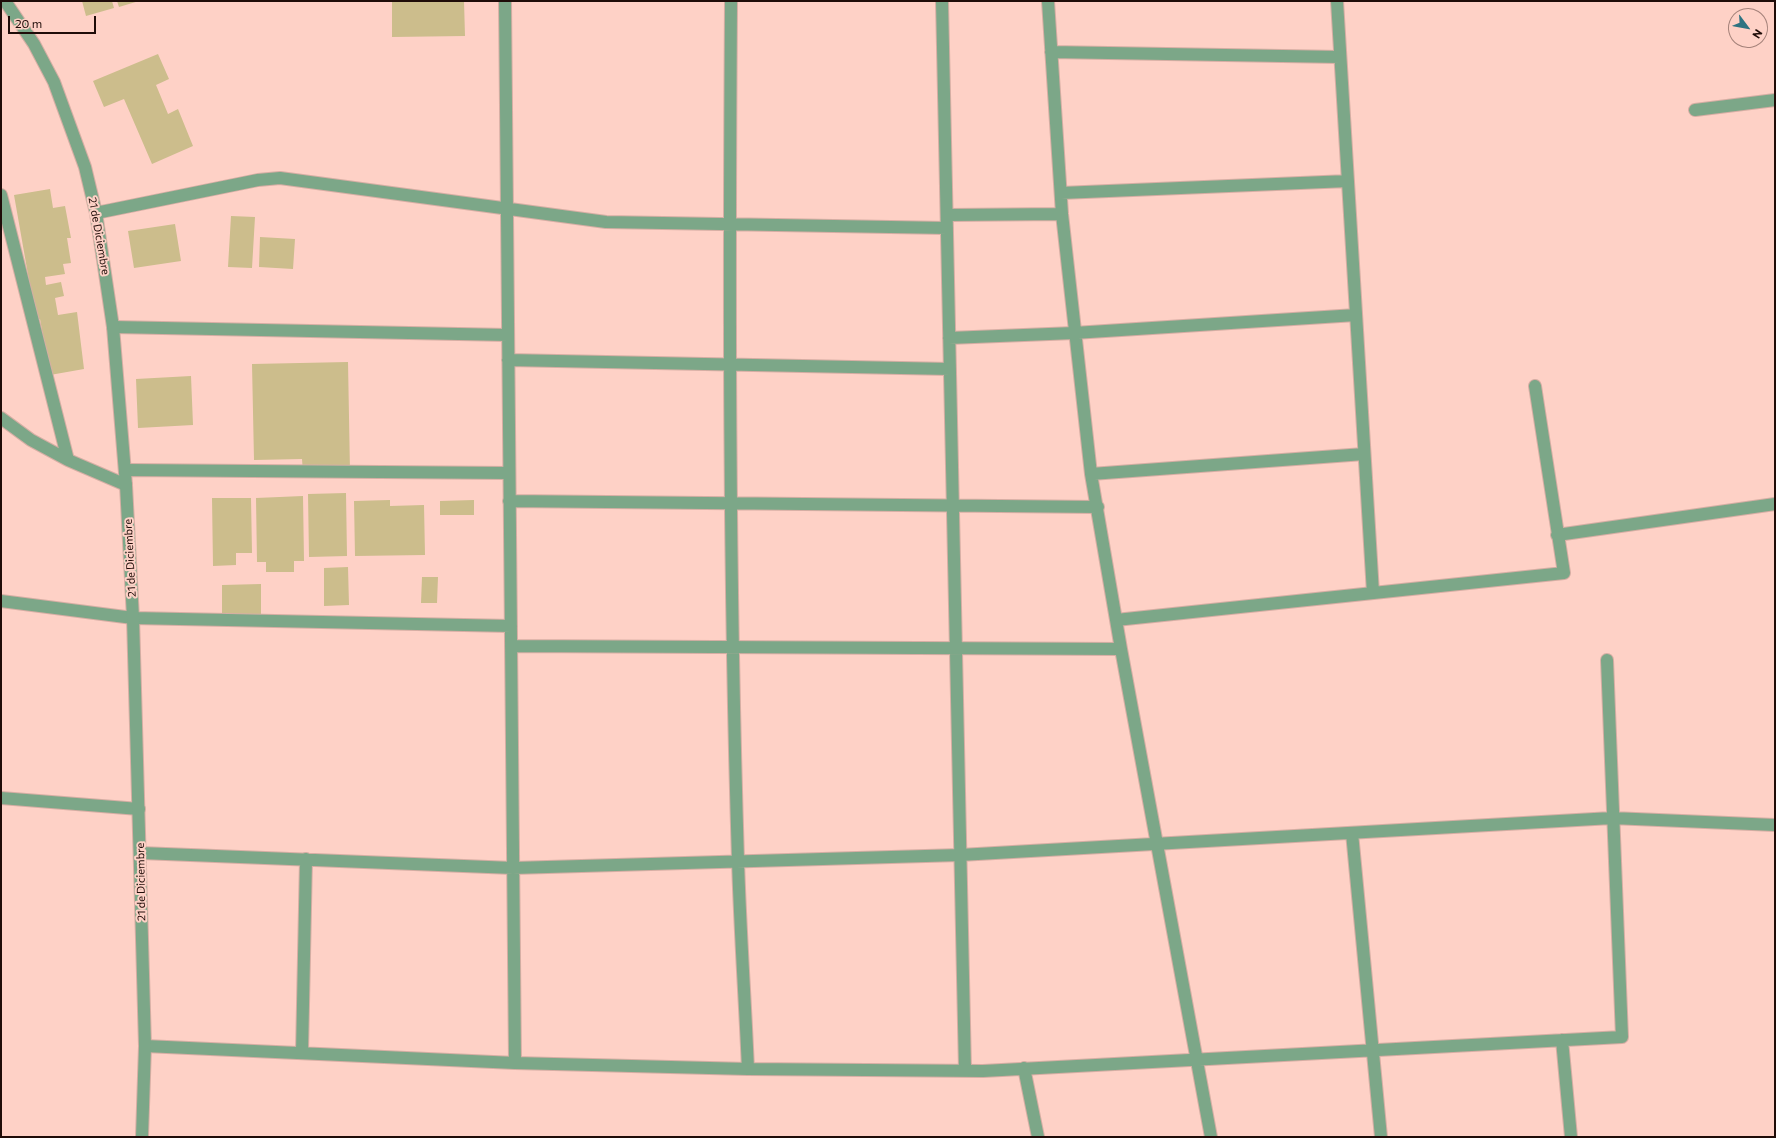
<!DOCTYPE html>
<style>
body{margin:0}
#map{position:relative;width:1776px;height:1138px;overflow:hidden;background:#fed1c6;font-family:Commissioner,sans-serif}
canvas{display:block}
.frame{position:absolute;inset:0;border:2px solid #1f0c08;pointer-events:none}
.north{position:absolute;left:1728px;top:8px;width:40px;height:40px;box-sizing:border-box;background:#fed1c6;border:1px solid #a5827a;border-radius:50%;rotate:122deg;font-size:11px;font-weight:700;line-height:16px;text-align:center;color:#1f0c08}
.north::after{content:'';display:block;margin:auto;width:14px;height:18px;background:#2e7381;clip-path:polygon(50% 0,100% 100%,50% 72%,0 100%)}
.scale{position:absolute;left:8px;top:16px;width:88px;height:18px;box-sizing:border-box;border:2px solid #1f0c08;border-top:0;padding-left:5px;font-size:12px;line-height:14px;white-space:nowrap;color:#1f0c08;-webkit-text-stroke:3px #fed1c6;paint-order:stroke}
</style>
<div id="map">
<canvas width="1776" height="1138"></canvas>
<div class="frame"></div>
<div class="north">N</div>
<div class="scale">20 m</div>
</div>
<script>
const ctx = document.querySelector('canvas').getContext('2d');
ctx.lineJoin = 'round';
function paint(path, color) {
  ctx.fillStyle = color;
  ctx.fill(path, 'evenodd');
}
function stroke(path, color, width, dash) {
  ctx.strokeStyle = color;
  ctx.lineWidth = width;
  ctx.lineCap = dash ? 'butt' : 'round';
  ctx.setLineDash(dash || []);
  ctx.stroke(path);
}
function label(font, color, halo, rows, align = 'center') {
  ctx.font = font + ' Commissioner,sans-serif';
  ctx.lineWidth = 4;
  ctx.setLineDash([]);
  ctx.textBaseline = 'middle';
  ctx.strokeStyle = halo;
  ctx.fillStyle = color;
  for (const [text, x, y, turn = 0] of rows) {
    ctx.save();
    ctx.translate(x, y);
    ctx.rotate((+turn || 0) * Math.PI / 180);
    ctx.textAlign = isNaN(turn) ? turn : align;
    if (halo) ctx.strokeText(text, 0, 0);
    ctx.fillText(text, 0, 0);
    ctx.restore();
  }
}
paint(new Path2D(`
 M82 1H112L114 8 86 16Z
 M117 1H139L119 7Z
 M392 1H464L465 36 392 37Z
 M158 54 169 79 156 85 168 114 178 109 193 146 152 164 124 99 104 107 93 81Z
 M50 189 53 208 65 206 71 238H67L71 263 63 264 65 274 45 277 46 285 61 282 64 296 55 298 58 315 77 312 84 369 50 375 40 319 36 320 14 195Z
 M231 216 255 217 252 268 228 267Z
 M175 224 181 261 134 268 128 231Z
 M260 237 295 239 293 269 259 267Z
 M348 362 350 472 303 473 302 459 254 460 252 364Z
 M191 376 193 425 138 428 136 379Z
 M346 493 347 556 309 557 308 494Z
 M303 496 304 561H294V572H266V562H257L256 498Z
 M212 498H251L252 553H236V565L213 566Z
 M390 500V506L424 505 425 555 355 556 354 501Z
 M474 500V515H440V501Z
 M348 567 349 605 324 606V568Z
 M422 577H438L437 603H421Z
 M261 584V618H222V585Z`), '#ccbd8c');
const minor = new Path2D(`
 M505 1 515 1063
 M731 1C729 287 729 573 738 860 740 929 745 999 748 1069
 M942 1 965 1070
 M1048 1 1062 214 1091 474 1121 649 1211 1137
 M1337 1 1373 593
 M1051 52 1340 57
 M1695 110 1775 100
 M1061 193 1348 181
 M1 195 68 460 126 485
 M96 213 258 180 280 178 606 222 947 228
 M947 215 1062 214
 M113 327 508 335
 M949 338 1074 333 1356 315
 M508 360 950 369
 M1 418 31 440 68 460
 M125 470 509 473
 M1091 474 1364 454
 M509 501 1098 507
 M1557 535 1775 504
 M1 601 133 618 511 626
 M1116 620 1564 573 1535 386
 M511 646 1121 649
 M1 798 139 809
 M1352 833 1381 1137
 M141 853 513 868 960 855 1612 818 1775 825
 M1562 1040 1571 1137
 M145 1046 515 1063 748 1069 983 1071 1622 1037 1607 660
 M302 1053 306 859
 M1024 1068 1038 1137`);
const tertiary = new Path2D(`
 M5 1 34 44 54 82 85 167 96 213 113 327 126 485 133 618 145 1046 142 1137`);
stroke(minor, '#d6aea4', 14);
stroke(tertiary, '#d6aea4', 14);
stroke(minor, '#7ca788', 12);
stroke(tertiary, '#7ca788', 12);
label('11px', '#1f0c08', '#fed1c6', [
 ["21 de Diciembre",99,236,80],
 ["21 de Diciembre",130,558,-93],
 ["21 de Diciembre",141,882,-91]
]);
</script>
